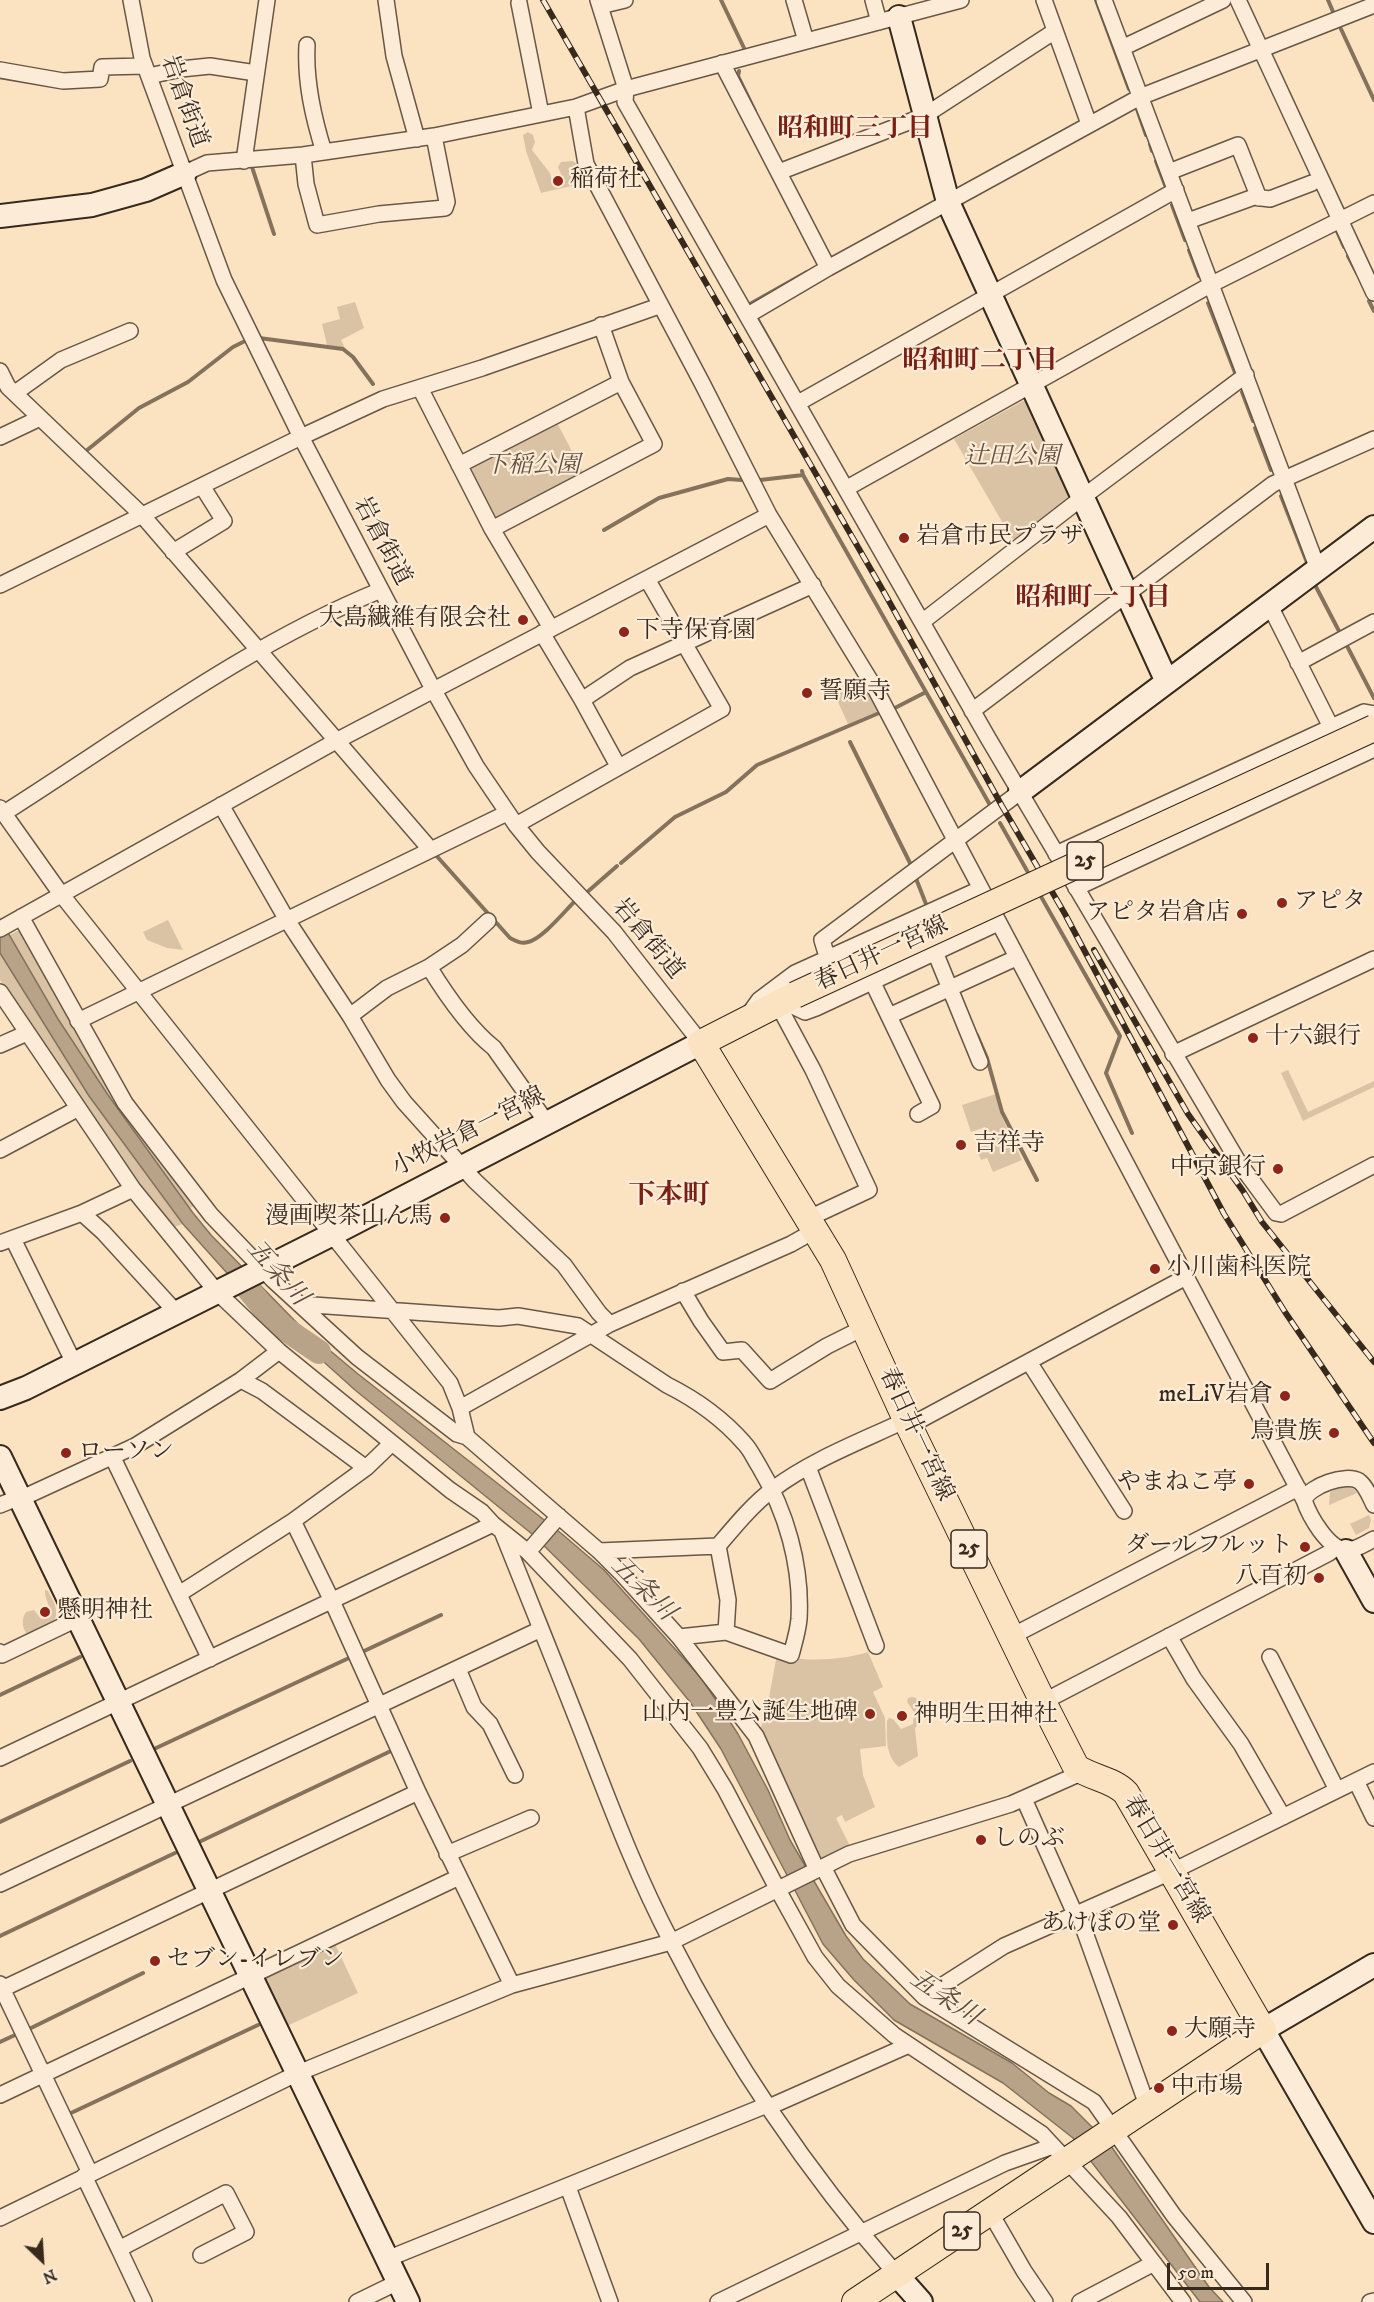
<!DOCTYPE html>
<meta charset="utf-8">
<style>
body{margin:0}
#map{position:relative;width:1374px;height:2302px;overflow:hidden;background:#fbe2c1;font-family:"IM FELL DW Pica",serif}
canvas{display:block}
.north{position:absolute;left:12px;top:2230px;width:60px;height:60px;-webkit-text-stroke:4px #fcecd7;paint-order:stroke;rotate:155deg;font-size:16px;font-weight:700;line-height:24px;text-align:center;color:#37291c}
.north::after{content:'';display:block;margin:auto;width:21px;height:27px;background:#37291c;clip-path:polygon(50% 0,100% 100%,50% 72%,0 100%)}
.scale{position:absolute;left:1167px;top:2263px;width:102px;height:27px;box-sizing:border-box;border:3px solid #37291c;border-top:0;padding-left:8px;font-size:18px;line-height:21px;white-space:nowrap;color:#37291c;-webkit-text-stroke:4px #fcecd7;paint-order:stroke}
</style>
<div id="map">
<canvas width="1374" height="2302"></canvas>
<div class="north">N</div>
<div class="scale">50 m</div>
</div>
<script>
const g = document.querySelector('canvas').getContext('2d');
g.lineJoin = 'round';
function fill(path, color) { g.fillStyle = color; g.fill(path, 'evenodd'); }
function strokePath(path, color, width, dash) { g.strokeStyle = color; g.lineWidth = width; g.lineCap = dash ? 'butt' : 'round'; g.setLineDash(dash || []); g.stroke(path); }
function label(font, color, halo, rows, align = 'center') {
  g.font = font + ' "IM FELL DW Pica","Noto Serif JP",serif'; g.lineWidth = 4.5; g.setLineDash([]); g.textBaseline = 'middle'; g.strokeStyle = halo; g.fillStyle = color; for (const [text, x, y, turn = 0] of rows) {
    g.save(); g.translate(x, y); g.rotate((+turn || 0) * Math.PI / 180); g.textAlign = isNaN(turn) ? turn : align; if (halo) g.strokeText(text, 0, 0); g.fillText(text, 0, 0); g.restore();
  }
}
const green = new Path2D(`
 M528,132L533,135L535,142L532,150L550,173L553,186L565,184L558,167L561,162L572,161L576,163L584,183L541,193L526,151L523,135Z
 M355,302L364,328L341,340L345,348L327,345L322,324L340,319L337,307Z
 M1023,401L1032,402L1073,494L1070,503L1020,539H1012L954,439Z
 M555,419L585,476L494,520L467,469Z
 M863,682L878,711L848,724L835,695Z
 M168,920L183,950L167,948L147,940L143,932Z
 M17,931H20L112,1092L156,1157L196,1205L190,1208L108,1095L58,1019L10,935Z
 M0,954L89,1096L183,1224L171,1228L135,1181L74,1094L0,980Z
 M1288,1070L1308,1112L1374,1081V1087L1303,1121L1281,1073Z
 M996,1094L1000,1113L1022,1160L993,1172L987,1158L981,1160L976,1148L990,1143L985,1127L971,1132L962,1105Z
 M1346,1486L1354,1489L1357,1493L1329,1505L1330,1492L1338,1488Z
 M1369,1515L1371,1520L1369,1528L1356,1535L1350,1524Z
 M45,1590L48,1591C53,1601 60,1610 54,1621L28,1635C22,1629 21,1619 26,1612L34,1610L41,1619L50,1617C52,1607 44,1599 45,1590Z
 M868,1652L883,1687L873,1692L885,1718L886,1746L860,1749L863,1775L875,1807L845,1822L842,1815L836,1818L849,1844L848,1850L822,1863L759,1732L766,1714L777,1654C801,1663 844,1660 868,1652Z
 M912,1697L916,1698C930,1718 923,1711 915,1729L918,1756L899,1767C885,1756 887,1737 887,1721L889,1718L893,1719L901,1729L913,1724L914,1712L907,1702L908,1698Z
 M334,1942L358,1993L287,2026L265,1981L268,1973Z`);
const water = new Path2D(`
 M0,919L58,1019L108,1095L193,1213L211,1235L297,1323L358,1374L562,1534L604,1570L702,1679L738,1734L768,1790L790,1840L846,1936L863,1959L910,2004L1012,2063L1049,2093L1071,2106L1111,2146L1209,2287L1223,2302H1200L1073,2138L1003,2083L894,2020L854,1980L823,1944L721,1749L690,1702L639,1639L532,1534L355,1390L235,1282L183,1224L89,1096L0,953Z`);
const stream = new Path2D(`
 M721,0L744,48
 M1096,0L1129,89
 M1328,0L1334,14
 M1341,29L1374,100
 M739,71L738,76L755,111
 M1137,109L1146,135
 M1150,144L1152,151
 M1156,161L1165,185
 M252,167L274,234
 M1172,205L1185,240
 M1336,229L1344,247
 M1189,250L1199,276
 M1348,256L1357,273
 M1369,301L1374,311
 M1208,303L1236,375
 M750,304L807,272
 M758,320L780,359
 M259,338L343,349L353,357L373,384
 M1242,392L1253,421
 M1255,428L1271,470
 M86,451L139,408L188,382L233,347L243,342
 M803,475L990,805
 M760,480L803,475L802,471
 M1281,496L1308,565
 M604,530L659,498L728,479L742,480
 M1314,583L1340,633
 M1346,644L1374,698
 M893,709L926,692
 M850,742L911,865
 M1000,823L1030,876
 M434,853L510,938C516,941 521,944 528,942C542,939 564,912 575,901
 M621,863L675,817L726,792L757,765L879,713
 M915,876L926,904
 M1039,893L1120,1036L1106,1073L1132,1133
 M585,894L617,866
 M977,1035L987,1058L1002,1112L1037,1180
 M362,1652L441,1615
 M0,1695L80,1657
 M154,1749L349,1658
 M0,1822L130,1761
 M199,1842L393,1750
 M0,1936L175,1853
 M29,2029L143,1973
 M0,2042L15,2035
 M71,2113L258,2025`);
const river = new Path2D(`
 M245,1285L275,1322L319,1352`);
const street = new Path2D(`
 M131,0L142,58L224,280L301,437L433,689L476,766L516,825L538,852L614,932L701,1043
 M386,0L394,56L417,139
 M598,0L626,89L625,102L988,738L1239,1163L1276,1213L1281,1214L1374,1165
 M794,0L806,41
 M873,0L879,22
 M1044,0L1089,124
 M1104,0L1318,569
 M1238,0L1374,293
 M519,3L541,114
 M600,6L625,0
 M307,45C305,82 313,117 324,152
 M1122,48L1223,0
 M722,63L828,268
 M0,70L63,81L100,79L102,67L145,66
 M149,76L181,69L210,66L256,73
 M576,107L586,164L702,383L769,515L876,690L1304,1500
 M303,155L306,184L317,225L379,214L445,208L447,202L434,136
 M244,161L267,0
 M779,172L924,116L1055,31
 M1169,172L1238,145L1259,198
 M185,173L207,163L303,155L434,136L576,107L626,89L961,0
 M1188,221L1254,197L1270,199L1312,183
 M748,315L828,268L1140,97L1374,5
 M0,371L8,387L142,515L430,849
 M420,388L492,529L551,628
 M15,393L61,360L130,331
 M798,403L1176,190
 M0,437L40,418
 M459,465L621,382
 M847,488L1212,284L1374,203
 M492,529L654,444L621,382L601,325
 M173,552L224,521L202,486
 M0,585L301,437L383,399L482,368L659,306
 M1270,606L1331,727
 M922,622L1083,497L1246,375
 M542,633L582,700L630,668L813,585
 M1298,663L1374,622
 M582,700L618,766
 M972,711L1273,484L1374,439
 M221,805L287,920L350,1016L388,1080L404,1102L475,1181L564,1265L599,1313L610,1324
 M0,808L61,894L450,1383L460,1408L467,1437L599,1551L622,1574L679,1637L756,1736L817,1870
 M4,813C127,735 246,645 381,590
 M516,825L722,709L647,579
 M1056,854L1364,712L1374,714
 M1076,888L1374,749
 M21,917L125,1103L211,1215L273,1280L357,1357L457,1434L467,1437
 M0,929L336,741L769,515
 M935,952L980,1062
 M830,957L825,950L822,940L1020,792
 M429,967C445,993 470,1029 494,1048L547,1123
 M872,981L932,1106L918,1114
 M0,992L133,1189L216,1291L279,1351L450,1490L482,1512L493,1524L528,1552L630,1659L700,1748L725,1789L778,1890L815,1957L838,1986L894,2035L1042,2134L1119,2217L1183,2302
 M782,1001L805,1012L816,1008L998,923
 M777,1003L813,1070L869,1190L807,1219
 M749,1014L759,1000L795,973L980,889
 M350,1016L387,988L429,967L462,945L488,921
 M889,1016L1016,958
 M78,1021L507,813
 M0,1045L27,1033
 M1173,1054L1374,959
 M0,1150L77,1109
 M82,1213L103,1232L176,1312
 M13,1239L74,1363
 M0,1243L82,1213L133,1189
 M683,1291L701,1321L723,1352L742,1350L770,1381L827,1346L865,1327
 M299,1304L499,1318L518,1316L578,1326L667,1385C695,1399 723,1419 744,1443C750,1449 754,1458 759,1466C786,1511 802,1565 799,1619C798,1631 794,1644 791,1655L726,1632L679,1637
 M1029,1362L1124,1511
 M241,1380L262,1391L366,1468L293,1521L332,1601L418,1792L512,1985
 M460,1408L610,1324L791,1244L814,1231
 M909,1426L1186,1277
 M112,1456L210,1659
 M808,1467L876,1646
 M366,1468L392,1443
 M20,1499L135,1446L241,1380L279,1351
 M0,1505L20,1497
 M1374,1505C1370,1497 1366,1486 1359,1481C1346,1473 1309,1486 1304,1500C1309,1515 1328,1550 1347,1550C1356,1550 1366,1543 1374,1539
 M503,1534C533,1609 563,1683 592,1758C616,1820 640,1882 671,1941C732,2061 809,2174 897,2275
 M718,1546L728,1600L726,1632
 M599,1551L718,1546C735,1526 752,1505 773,1489C813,1459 862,1441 906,1420
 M528,1552L559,1516
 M179,1594L293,1521
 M1012,1636L1298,1488
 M1169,1636L1194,1679L1241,1744L1283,1817
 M0,1652L2,1655L77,1619
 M1270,1657L1337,1790
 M458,1669L474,1707L490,1724L515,1775
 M1043,1702L1329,1553L1337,1547
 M0,1758L493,1524
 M1356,1781L1374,1818
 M1024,1799L1075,1914
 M447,1854L531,1818
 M823,1867L853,1925L924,1997L1094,2102L1174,2216L1244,2302
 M0,1884L541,1629
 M1078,1913L1147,2105
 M0,1984L90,2173
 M0,1990L418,1792
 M924,1997L1004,1946L1173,1871L1374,1772
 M0,2095L459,1877
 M769,2107L909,2045
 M84,2176L119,2249
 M568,2187L610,2302
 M990,2212L1024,2271L1045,2302
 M0,2218L296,2074L512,1985L671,1942L849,1854L1011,1804L1083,1772
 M387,2259L767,2105
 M144,2302L119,2249L226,2193L246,2232L201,2255
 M357,2302L398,2282
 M718,2302L1005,2163L1053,2146
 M1080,2302L1154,2263
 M1370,2302L1374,2301`);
const secondary = new Path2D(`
 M899,17L948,202L1167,682
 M0,216L92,205L146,190L185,173
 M1020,792L1374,527
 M0,1398L26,1388L333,1234L701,1043
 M0,1457L408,2302
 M1346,1551L1374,1601
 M1374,1965L1263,2030L1374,2222
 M897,2275L921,2302`);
const primary = new Path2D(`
 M795,995L701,1043L833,1260L909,1426L1043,1702L1076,1767C1091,1778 1113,1779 1126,1793L1263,2030L855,2302`);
const rail = new Path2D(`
 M543,0L885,594L1002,806L1065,914L1224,1214L1285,1312L1374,1443
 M1094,950L1188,1114L1243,1191L1262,1222L1374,1362`);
const primaryBridge = new Path2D(`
 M795,995L1374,728`);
const markers = [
 [558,181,6,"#8f2418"],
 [904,538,6,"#8f2418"],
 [523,620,6,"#8f2418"],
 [624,632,6,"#8f2418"],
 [807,693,6,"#8f2418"],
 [1282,903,6,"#8f2418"],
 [1242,914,6,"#8f2418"],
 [1253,1038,6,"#8f2418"],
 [961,1145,6,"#8f2418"],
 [1278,1169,6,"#8f2418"],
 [445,1218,6,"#8f2418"],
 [1155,1269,6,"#8f2418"],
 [1285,1396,6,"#8f2418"],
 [1334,1433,6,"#8f2418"],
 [66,1453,6,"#8f2418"],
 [1249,1484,6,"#8f2418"],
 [1305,1547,6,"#8f2418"],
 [1319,1578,6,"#8f2418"],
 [45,1612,6,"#8f2418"],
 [870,1714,6,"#8f2418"],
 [902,1716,6,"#8f2418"],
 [981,1840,6,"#8f2418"],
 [1173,1925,6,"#8f2418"],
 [155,1961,6,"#8f2418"],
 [1172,2031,6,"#8f2418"],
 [1159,2088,6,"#8f2418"]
];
const shields = [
 [1085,861,36],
 [969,1549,36],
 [962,2231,36]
];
const shieldNames = [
 ["25",1085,861],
 ["25",969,1549],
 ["25",962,2231]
];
const streetNames = [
 ["岩倉街道",183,102,70],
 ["岩倉街道",381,542,62],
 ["岩倉街道",647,940,50],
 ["春日井一宮線",882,955,-25],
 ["小牧岩倉一宮線",469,1133,-27],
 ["春日井一宮線",915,1435,65],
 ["春日井一宮線",1165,1860,59]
];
const poiNames = [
 ["稲荷社",570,181],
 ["岩倉市民プラザ",916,538],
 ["大島繊維有限会社",511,620,"right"],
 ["下寺保育園",636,632],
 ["誓願寺",819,693],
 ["アピタ",1294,903],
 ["アピタ岩倉店",1230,914,"right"],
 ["十六銀行",1265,1038],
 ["吉祥寺",973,1145],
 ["中京銀行",1266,1169,"right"],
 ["漫画喫茶山ん馬",433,1218,"right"],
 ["小川歯科医院",1167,1269],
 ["meLiV岩倉",1273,1396,"right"],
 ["鳥貴族",1322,1433,"right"],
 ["ローソン",78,1453],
 ["やまねこ亭",1237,1484,"right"],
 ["ダールフルット",1293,1547,"right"],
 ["八百初",1307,1578,"right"],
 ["懸明神社",57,1612],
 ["山内一豊公誕生地碑",858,1714,"right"],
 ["神明生田神社",914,1716],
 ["しのぶ",993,1840],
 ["あけぼの堂",1161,1925,"right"],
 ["セブン-イレブン",167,1961],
 ["大願寺",1184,2031],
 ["中市場",1171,2088]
];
const parkNames = [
 ["辻田公園",1012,458],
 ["下稲公園",532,467]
];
const neighbourhoodNames = [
 ["昭和町三丁目",855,131],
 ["昭和町二丁目",980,363],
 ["昭和町一丁目",1093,600]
];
const waterNames = [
 ["五条川",276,1274,48],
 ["五条川",642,1590,45],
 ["五条川",944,1999,34]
];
const quarterNames = [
 ["下本町",669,1197]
];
fill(green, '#dac3a5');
fill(water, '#b8a389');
strokePath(water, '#84725d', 1.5);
strokePath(stream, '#84725d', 4);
strokePath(river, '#b8a389', 24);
strokePath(street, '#685745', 18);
strokePath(secondary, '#37291c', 26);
strokePath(primary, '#37291c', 28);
strokePath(street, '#fcecd7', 15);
strokePath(secondary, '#fcecd7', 22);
strokePath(primary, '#fbe2c1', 26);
strokePath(rail, '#37291c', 6);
strokePath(rail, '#fcecd7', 4, [11]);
strokePath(primaryBridge, '#37291c', 28, []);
strokePath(primaryBridge, '#fbe2c1', 26);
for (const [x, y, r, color] of markers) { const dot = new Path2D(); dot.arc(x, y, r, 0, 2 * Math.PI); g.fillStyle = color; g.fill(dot); strokePath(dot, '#fcecd7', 2); }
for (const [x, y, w] of shields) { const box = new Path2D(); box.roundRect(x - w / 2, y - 19, w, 38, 4.5); g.fillStyle = '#fcecd7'; g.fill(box); strokePath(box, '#37291c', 1.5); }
label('bold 22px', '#37291c', null, shieldNames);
label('24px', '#37291c', '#fcecd7', streetNames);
label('24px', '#37291c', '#fcecd7', poiNames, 'left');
label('italic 24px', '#60503e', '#fcecd7', parkNames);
label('bold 26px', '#7a1f14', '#fcecd7', neighbourhoodNames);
label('italic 26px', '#5e4e3d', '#fcecd7', waterNames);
label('bold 27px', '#7a1f14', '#fcecd7', quarterNames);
</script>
